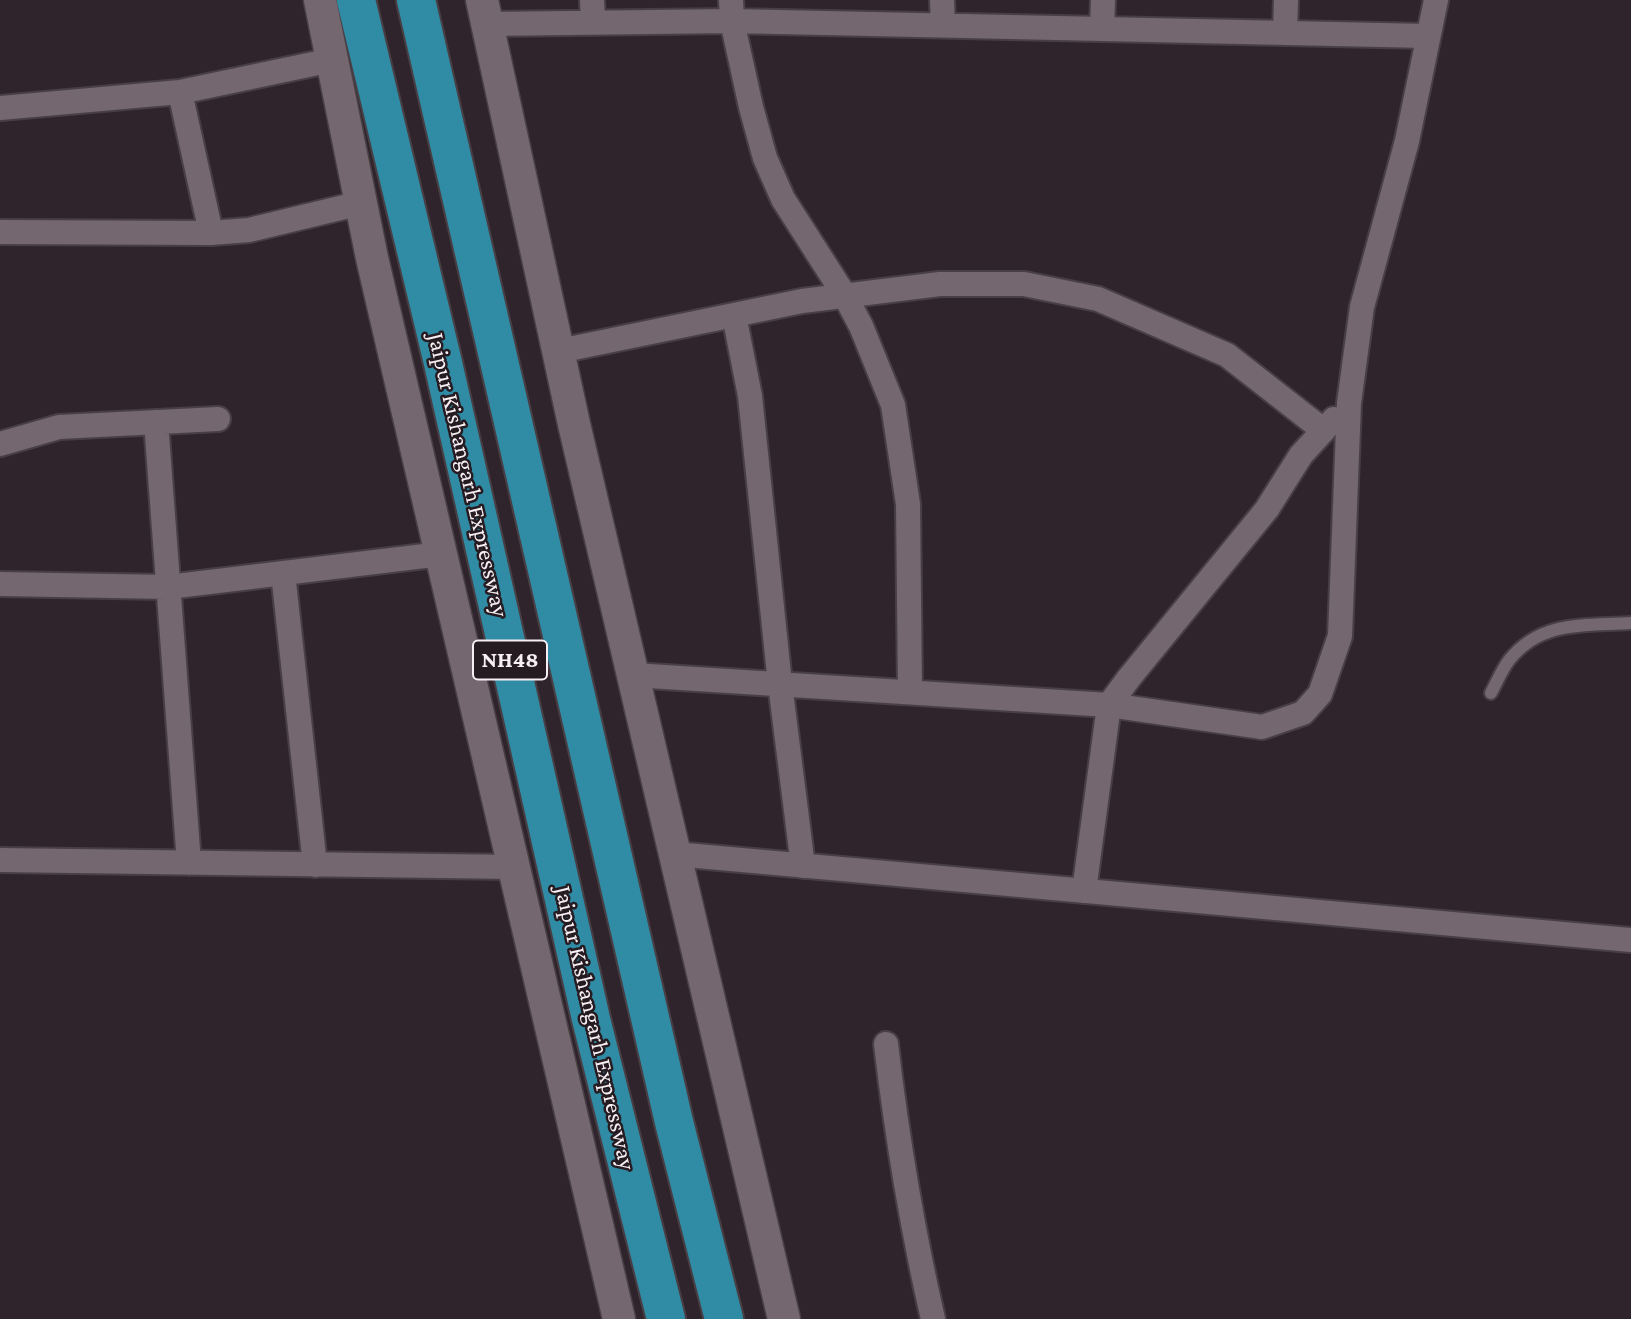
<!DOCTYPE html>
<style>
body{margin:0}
canvas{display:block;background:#2f242b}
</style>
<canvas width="1631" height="1319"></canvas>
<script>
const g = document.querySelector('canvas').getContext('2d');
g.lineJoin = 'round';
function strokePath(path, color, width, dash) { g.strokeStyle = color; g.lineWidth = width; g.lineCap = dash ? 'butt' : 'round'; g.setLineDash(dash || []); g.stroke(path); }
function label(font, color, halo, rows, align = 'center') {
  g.font = font + ' "Crimson Pro",serif'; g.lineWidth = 5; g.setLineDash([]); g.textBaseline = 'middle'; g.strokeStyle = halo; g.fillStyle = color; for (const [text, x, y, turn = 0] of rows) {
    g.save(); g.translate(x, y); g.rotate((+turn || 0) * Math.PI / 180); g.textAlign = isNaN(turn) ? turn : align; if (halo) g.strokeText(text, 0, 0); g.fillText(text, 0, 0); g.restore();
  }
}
const service = new Path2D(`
 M1491,693C1497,682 1502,669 1510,659C1542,620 1585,626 1631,623`);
const minor = new Path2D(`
 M592,0L593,22
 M731,0L732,21L751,107L765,158L783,199L845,296L861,326L893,405L908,504L910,692
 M942,0L943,25
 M487,24L732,21L1427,36
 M1102,29L1103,0
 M1285,33L1286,0
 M180,92L211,233
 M0,108L180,92L332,60
 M0,232L211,233L249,230L361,203
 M734,315L750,396L780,684L803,866
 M559,351L802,301L940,284H1024L1098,299L1227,355L1323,430
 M156,422L189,863
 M0,444L59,427L218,419
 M283,573L315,865
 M0,584L168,587L441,554
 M633,675L1109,705L1262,727L1303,713L1320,694L1340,636L1349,403L1362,307L1407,141L1436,0
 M675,854L1631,940
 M0,860L514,867
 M1084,891L1109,705L1129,678L1267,509L1301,455L1334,419
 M886,1044C897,1137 912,1228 933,1319`);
const tertiary = new Path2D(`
 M320,0L372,258L619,1319
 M482,0L574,424L784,1319`);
const trunk = new Path2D(`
 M356,0L443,363L591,1019L666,1319
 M416,0L674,1122L724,1319`);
const shields = [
 [510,660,74]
];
const shieldNames = [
 ["NH48",510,660]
];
const streetNames = [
 ["Jaipur Kishangarh Expressway",468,475,77],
 ["Jaipur Kishangarh Expressway",595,1028,77]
];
strokePath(service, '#483f45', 16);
strokePath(minor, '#483f45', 28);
strokePath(tertiary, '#483f45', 35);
strokePath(trunk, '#483f45', 42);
strokePath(service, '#74676f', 12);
strokePath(minor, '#74676f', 24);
strokePath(tertiary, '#74676f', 32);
strokePath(trunk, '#308ba4', 38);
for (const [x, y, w] of shields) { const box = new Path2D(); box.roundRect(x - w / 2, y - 19.5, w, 39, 5); g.fillStyle = '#251b21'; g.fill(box); strokePath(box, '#f7eff4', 2); }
label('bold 23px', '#f7eff4', null, shieldNames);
label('24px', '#f7eff4', '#251b21', streetNames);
</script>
